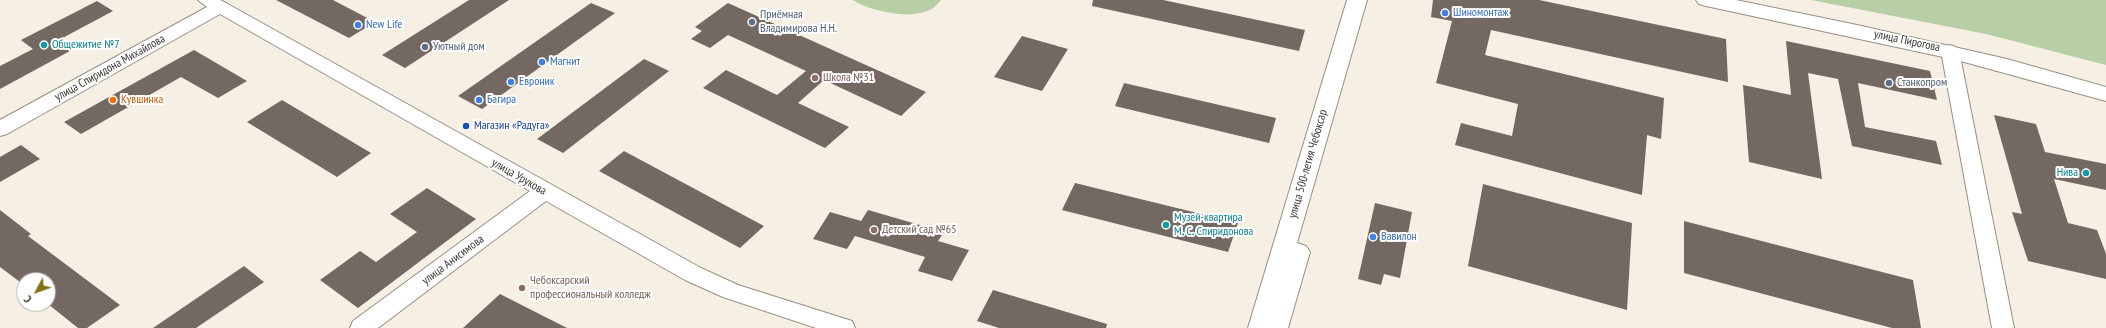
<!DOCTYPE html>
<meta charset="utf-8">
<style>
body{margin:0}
#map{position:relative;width:2106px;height:328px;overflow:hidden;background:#f6efe3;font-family:"PT Sans Narrow",sans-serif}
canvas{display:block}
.north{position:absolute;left:16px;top:272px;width:40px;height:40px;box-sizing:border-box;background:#fff;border:1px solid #b1b0ae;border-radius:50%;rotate:229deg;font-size:11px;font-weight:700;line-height:16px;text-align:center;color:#3c3935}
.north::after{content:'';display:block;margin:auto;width:14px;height:18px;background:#807111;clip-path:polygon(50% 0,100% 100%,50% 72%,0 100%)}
</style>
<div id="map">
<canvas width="2106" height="328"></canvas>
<div class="north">С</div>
</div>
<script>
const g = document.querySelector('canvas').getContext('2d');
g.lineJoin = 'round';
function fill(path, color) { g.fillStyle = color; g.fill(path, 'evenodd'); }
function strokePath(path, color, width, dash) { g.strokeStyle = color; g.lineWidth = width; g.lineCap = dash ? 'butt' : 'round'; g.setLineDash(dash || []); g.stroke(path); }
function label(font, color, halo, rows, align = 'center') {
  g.font = font + ' "PT Sans Narrow",sans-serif'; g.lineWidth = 4; g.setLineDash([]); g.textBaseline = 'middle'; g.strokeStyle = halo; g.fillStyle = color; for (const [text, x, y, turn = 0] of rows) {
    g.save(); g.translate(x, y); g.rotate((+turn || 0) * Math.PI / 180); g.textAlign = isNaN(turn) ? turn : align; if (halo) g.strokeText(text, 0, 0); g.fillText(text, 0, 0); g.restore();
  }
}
const green = new Path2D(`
 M853,0H941C938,3 935,7 932,9C912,20 871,12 853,0Z
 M1811,0H2106V65L1986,34Z`);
const building = new Path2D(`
 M276,0H333L375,22L349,38Z
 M469,0H509L405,68L382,55Z
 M1093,0H1163L1305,30L1299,51L1092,6Z
 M1433,0H1539L1726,39L1728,82L1491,30L1485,55L1664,98L1661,139L1647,135L1642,195L1455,145L1461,123L1512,136L1518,104L1436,83L1452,21L1431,17Z
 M97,1L113,11L55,42L70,51L0,89V66L33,49L21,40Z
 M591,3L615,13L482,109L458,96Z
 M728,3L926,92L901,116L824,80L798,103L849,127L825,148L703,88L726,70L777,95L806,71L728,35L710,48L691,39L702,31L695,27Z
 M1022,36L1068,49L1042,91L994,77Z
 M1786,41L1930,71L1937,100L1858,83L1865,127L1936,141L1942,165L1852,146L1838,79L1808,73L1822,179L1749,162L1743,85L1791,95Z
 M194,50L247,81L218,98L181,77L81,134L64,122Z
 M644,59L669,71L563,153L537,139Z
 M1124,83L1276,118L1269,143L1115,106Z
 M282,100L371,153L337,177L247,122Z
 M1994,115L2036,124L2045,152L2106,164V190L2054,179L2068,223L2097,230L2106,254V279L2028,261L2012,212L2022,214Z
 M21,145L40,159L0,182V157Z
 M624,151L764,226L740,248L599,171Z
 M1075,183L1238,223L1228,252L1062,210Z
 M1483,184L1632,223L1627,310L1468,266Z
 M427,188L476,219L358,308L320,280L360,251L376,262L417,232L390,214Z
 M1375,203L1412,212L1400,278L1384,274L1381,285L1358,279Z
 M0,210L31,234L28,236L120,305L87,328H78L48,304V280H24V285L0,267Z
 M868,210L944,232L938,241L969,250L952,281L918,271L925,257L855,236L847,249L813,239L830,212L861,221Z
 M1684,221L1913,280L1921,328H1892L1684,273Z
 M244,266L264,282L196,328H153Z
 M993,290L1107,324L1106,328H999L977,321Z
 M500,294L567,328H463Z`);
const street = new Path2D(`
 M198,0H220L226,3L701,268L738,285L852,321L855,328H816L723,297L685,280L546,201L378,328H350L353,321L530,191L220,14L7,134L0,136V120L207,7Z
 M1950,45L1956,47L1959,51L2014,328H1992L1941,51L1944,47Z`);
const secondary = new Path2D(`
 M1347,0H1367L1297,243L1306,246L1310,252L1288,328H1248Z
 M1696,0H1736L1857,25L2007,59L2106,87V101L1957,60L1706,6L1699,4Z`);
const markers = [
 [1445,13,4,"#3f7fe0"],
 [752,22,4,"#5c6f8a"],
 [358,25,4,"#3f7fe0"],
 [44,45,4,"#0f9aa8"],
 [425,47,4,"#5c6f8a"],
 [542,62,4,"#3f7fe0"],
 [815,78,4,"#8d6e63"],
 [511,82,4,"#3f7fe0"],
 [1889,83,4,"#5c6f8a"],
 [113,100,4,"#e8710a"],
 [479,100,4,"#3f7fe0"],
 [466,126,4,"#1a4fb4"],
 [2086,173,4,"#0f9aa8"],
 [1166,225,4,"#0f9aa8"],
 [874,230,4,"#8d6e63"],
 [1373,237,4,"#3f7fe0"],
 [522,288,4,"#8d6e63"]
];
const shopNames = [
 ["Шиномонтаж",1453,13],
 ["New Life",366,25],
 ["Магнит",550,62],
 ["Евроник",519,82],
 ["Багира",487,100],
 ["Вавилон",1381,237]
];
const serviceNames = [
 ["Приёмная",760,15],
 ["Владимирова Н.Н.",760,29],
 ["Уютный дом",433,47],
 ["Станкопром",1897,83]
];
const streetNames = [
 ["улица Пирогова",1907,41,12],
 ["улица Спиридона Михайлова",110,68,-29],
 ["улица 500-летия Чебоксар",1308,164,-74],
 ["улица Урукова",519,177,30],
 ["улица Анисимова",453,260,-37]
];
const cultureNames = [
 ["Общежитие №7",52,45],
 ["Нива",2078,173,"right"],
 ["Музей-квартира",1174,218],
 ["М. С. Спиридонова",1174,232]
];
const educationNames = [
 ["Школа №31",823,78],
 ["Детский сад №65",882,230],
 ["Чебоксарский",530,281],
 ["профессиональный колледж",530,295]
];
const foodNames = [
 ["Кувшинка",121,100]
];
const transitNames = [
 ["Магазин «Радуга»",474,126]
];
fill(green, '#b8cfa6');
fill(building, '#746862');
strokePath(street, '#969085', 2);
strokePath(secondary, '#969085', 2);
fill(street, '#fff');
fill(secondary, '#fff');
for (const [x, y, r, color] of markers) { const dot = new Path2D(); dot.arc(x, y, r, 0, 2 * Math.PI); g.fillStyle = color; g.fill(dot); strokePath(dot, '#fff', 1.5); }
label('12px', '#366cbe', '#fff', shopNames, 'left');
label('12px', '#4e5e75', '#fff', serviceNames, 'left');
label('12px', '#3c3935', '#fff', streetNames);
label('12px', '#0d838f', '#fff', cultureNames, 'left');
label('12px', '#785e54', '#fff', educationNames, 'left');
label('12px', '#c56008', '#fff', foodNames, 'left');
label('12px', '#164399', '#fff', transitNames, 'left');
</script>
